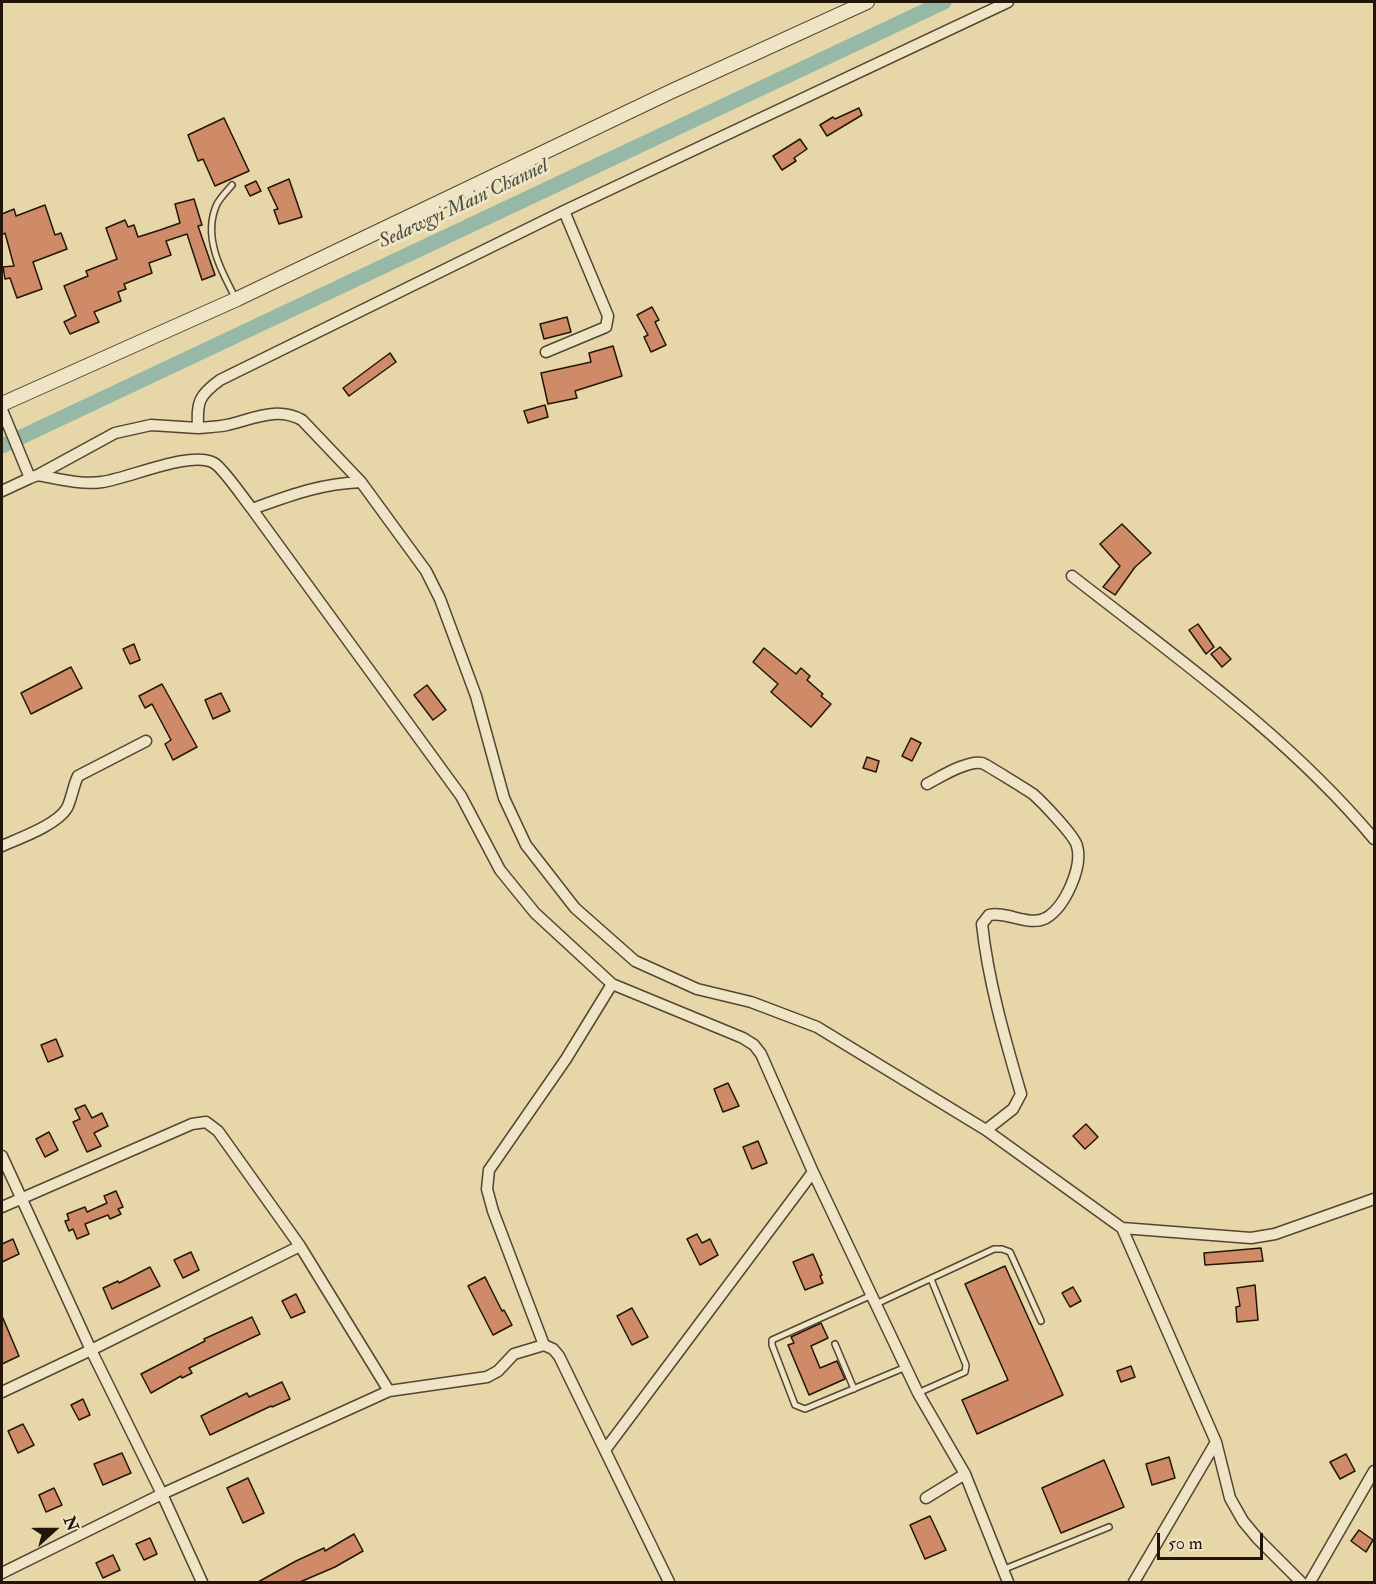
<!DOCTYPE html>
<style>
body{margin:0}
#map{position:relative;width:1376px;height:1584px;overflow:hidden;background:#e6d6a8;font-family:"IM FELL Double Pica",serif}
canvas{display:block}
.frame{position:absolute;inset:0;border:3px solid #211609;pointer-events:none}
.north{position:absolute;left:24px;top:1500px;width:60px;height:60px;-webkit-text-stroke:4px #efe4c6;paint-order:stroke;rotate:69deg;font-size:16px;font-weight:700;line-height:24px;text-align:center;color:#211609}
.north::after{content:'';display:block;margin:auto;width:21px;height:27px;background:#211609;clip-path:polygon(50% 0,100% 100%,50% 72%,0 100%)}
.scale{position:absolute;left:1157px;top:1533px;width:106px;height:27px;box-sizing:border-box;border:3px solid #211609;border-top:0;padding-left:8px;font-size:18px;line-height:21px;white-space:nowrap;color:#211609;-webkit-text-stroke:4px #efe4c6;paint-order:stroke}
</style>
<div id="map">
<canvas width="1376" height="1584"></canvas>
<div class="frame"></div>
<div class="north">N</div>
<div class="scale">50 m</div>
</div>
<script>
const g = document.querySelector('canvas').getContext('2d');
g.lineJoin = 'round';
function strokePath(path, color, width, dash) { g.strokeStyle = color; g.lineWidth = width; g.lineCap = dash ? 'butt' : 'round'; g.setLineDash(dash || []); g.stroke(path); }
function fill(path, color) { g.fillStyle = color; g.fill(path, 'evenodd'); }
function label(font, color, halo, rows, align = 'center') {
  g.font = font + ' "IM FELL Double Pica",serif'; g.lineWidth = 6; g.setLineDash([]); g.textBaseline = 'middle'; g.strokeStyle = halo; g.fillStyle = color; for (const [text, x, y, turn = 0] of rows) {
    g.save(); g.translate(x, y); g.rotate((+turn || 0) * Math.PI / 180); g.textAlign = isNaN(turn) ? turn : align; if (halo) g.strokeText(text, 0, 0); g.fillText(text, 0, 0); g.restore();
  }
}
const canal = new Path2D(`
 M2,446L944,2`);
const building = new Path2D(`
 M859,108L862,115L827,136L820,125L833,117L835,119Z
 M224,118L249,171L215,186L203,159L198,161L188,135Z
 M800,139L807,149L794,158L796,161L782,170L773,156Z
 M289,179L302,217L279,224L274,210L278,209L268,188Z
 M256,181L261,191L250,196L245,186Z
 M194,199L202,225L198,226L215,275L202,280L187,234L166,241L171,255L149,263L152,273L124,284L126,289L118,292L121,301L94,312L99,322L70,334L64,322L76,316L64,286L88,276L86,271L117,259L106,228L125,220L128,227L134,225L138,237L160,230L180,223L175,204Z
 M45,205L55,235L61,233L67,249L33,262L42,289L17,298L10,278L5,279L3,267L14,266L5,233L2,235V214L14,209L16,216Z
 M652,307L659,320L655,322L666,345L651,352L644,337L648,335L637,315Z
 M567,317L571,332L544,339L540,324Z
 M613,346L622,376L575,391L577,398L548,404L541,373L591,362L589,353Z
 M390,353L396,362L349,396L343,388Z
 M545,405L548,417L528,423L524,411Z
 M1122,524L1151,553L1135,567L1115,595L1103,587L1120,566L1100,544Z
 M1198,624L1214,647L1206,654L1189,630Z
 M134,644L140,660L130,664L123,649Z
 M1220,647L1231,659L1222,667L1211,654Z
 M764,648L796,674L801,668L810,676L807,680L823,694L821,696L831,704L811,727L771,692L778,684L753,662Z
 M71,667L82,688L31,714L21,693Z
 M162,684L197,747L173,760L165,744L171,740L152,704L145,708L139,696Z
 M427,685L446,710L433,720L414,695Z
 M221,693L230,711L213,719L205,700Z
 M911,738L921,743L912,761L902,756Z
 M867,757L879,761L876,772L863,768Z
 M56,1039L63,1056L48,1062L41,1045Z
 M728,1083L739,1106L723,1112L714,1089Z
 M85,1105L92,1118L102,1113L108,1126L94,1133L101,1146L87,1152L73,1122L80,1119L75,1109Z
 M1086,1124L1098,1137L1085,1149L1073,1136Z
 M49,1132L58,1150L45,1157L36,1139Z
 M758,1141L767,1163L752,1169L743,1147Z
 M116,1191L123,1207L118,1209L121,1214L110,1219L108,1215L85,1224L89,1234L77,1239L73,1229L69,1231L65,1221L69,1220L67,1214L85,1207L87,1212L107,1203L104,1196Z
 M697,1234L702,1243L710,1239L718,1255L700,1265L687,1239Z
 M13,1239L19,1254L2,1262V1244Z
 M1261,1248L1263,1261L1205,1265L1204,1253Z
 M191,1252L199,1270L183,1278L174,1260Z
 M813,1254L822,1275L820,1276L823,1283L805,1290L793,1262Z
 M1005,1266L1063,1395L977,1434L962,1400L1008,1380L965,1284Z
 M150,1267L160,1286L112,1309L103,1288L118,1281L119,1283Z
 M485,1277L502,1311L504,1310L512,1325L493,1335L468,1286Z
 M1255,1285L1258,1320L1237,1322L1236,1307L1240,1306L1237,1288Z
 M1073,1287L1081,1301L1070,1307L1062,1293Z
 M296,1294L305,1312L291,1318L282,1301Z
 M632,1308L648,1337L632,1345L617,1316Z
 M2,1316L19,1356L2,1364Z
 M252,1317L260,1334L189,1368L192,1373L182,1378L181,1376L151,1393L141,1374L205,1341L204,1339Z
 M821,1323L828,1338L811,1346L820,1368L837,1361L845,1379L809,1395L788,1345L794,1343L791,1337Z
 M1131,1366L1135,1377L1121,1382L1117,1371Z
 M282,1382L290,1399L272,1407L271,1406L210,1435L201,1416L247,1393L249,1397Z
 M83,1399L90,1415L79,1420L71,1405Z
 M23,1424L34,1445L18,1453L8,1431Z
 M122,1453L131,1473L103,1485L94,1464Z
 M1346,1454L1355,1471L1340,1479L1330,1462Z
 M1169,1457L1175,1478L1152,1485L1146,1464Z
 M1104,1460L1124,1507L1061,1533L1042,1488Z
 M248,1478L264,1513L243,1523L227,1488Z
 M54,1488L62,1505L46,1512L39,1495Z
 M930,1516L946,1550L925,1559L910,1525Z
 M1359,1530L1373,1540L1366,1552L1351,1541Z
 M354,1534L363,1551L335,1567L300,1582H258L296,1561L324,1548L325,1551Z
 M150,1538L157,1554L144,1560L136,1544Z
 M113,1555L120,1570L103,1578L96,1563Z`);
const service = new Path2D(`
 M232,185C227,191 221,197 217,204C202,236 221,271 236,299
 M872,1295L772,1340V1345L795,1405L805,1409L906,1367
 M876,1304L994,1249H1002L1010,1252L1041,1321
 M835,1344L854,1389
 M918,1393L965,1372L966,1365L931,1279
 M1002,1570L1109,1527`);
const minor = new Path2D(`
 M546,352L606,327L608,316L564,211
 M2,410L30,478L2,491
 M198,428C207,427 218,427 227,425C253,419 277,406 302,420L361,482L426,571L440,599L476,696L504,798L526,845L575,908L635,961L697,989L751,1002L817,1027L986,1130L1122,1228L1251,1238L1275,1234L1374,1199
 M38,475C59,479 81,485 102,482C130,478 191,450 214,463C223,468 244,499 252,509L461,796L500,870L535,913L612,984L743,1038L754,1045L761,1054L813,1172L918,1393L965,1474L1008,1582
 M30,478L38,475L115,433L151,425L198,428C197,402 198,396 220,380L564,211L1008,2
 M252,509C291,495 319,484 361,482
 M1072,576C1177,658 1289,737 1374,839
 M927,784C940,777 967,760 982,763C987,765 1027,790 1033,794C1041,801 1075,836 1077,846C1083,867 1065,907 1046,918C1029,927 1007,911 989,915L982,924C988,981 1005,1039 1021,1094L1013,1109L986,1130
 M2,846C20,838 57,825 67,808C72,798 73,786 78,776L146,741
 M2,1156L91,1350L162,1494L202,1582
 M2,1207L192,1124L206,1122L218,1131L300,1246L389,1391L487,1377L498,1371L514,1354L544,1345L553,1349L559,1356L669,1582
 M1122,1228L1216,1442L1230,1498L1243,1521L1258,1539L1301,1582
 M544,1345L493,1211L487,1189L489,1170L566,1059L612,984
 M2,1392L91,1350L300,1246
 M605,1450L813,1172
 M926,1498L965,1474
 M2,1573L162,1494L389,1391
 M1134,1582L1216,1442
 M1310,1582L1374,1471`);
const tertiary = new Path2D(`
 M2,404L237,299L670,92L867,2`);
const waterNames = [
 ["Sedawgyi Main Channel",464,205,-25]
];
strokePath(canal, '#96b9a7', 15);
fill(building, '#cf8b67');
strokePath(building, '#211609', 1.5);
strokePath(service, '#524631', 8);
strokePath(minor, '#524631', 13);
strokePath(tertiary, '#524631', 16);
strokePath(service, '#efe4c6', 5);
strokePath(minor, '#efe4c6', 10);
strokePath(tertiary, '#efe4c6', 14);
label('italic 20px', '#4a4f40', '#efe4c6', waterNames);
</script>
